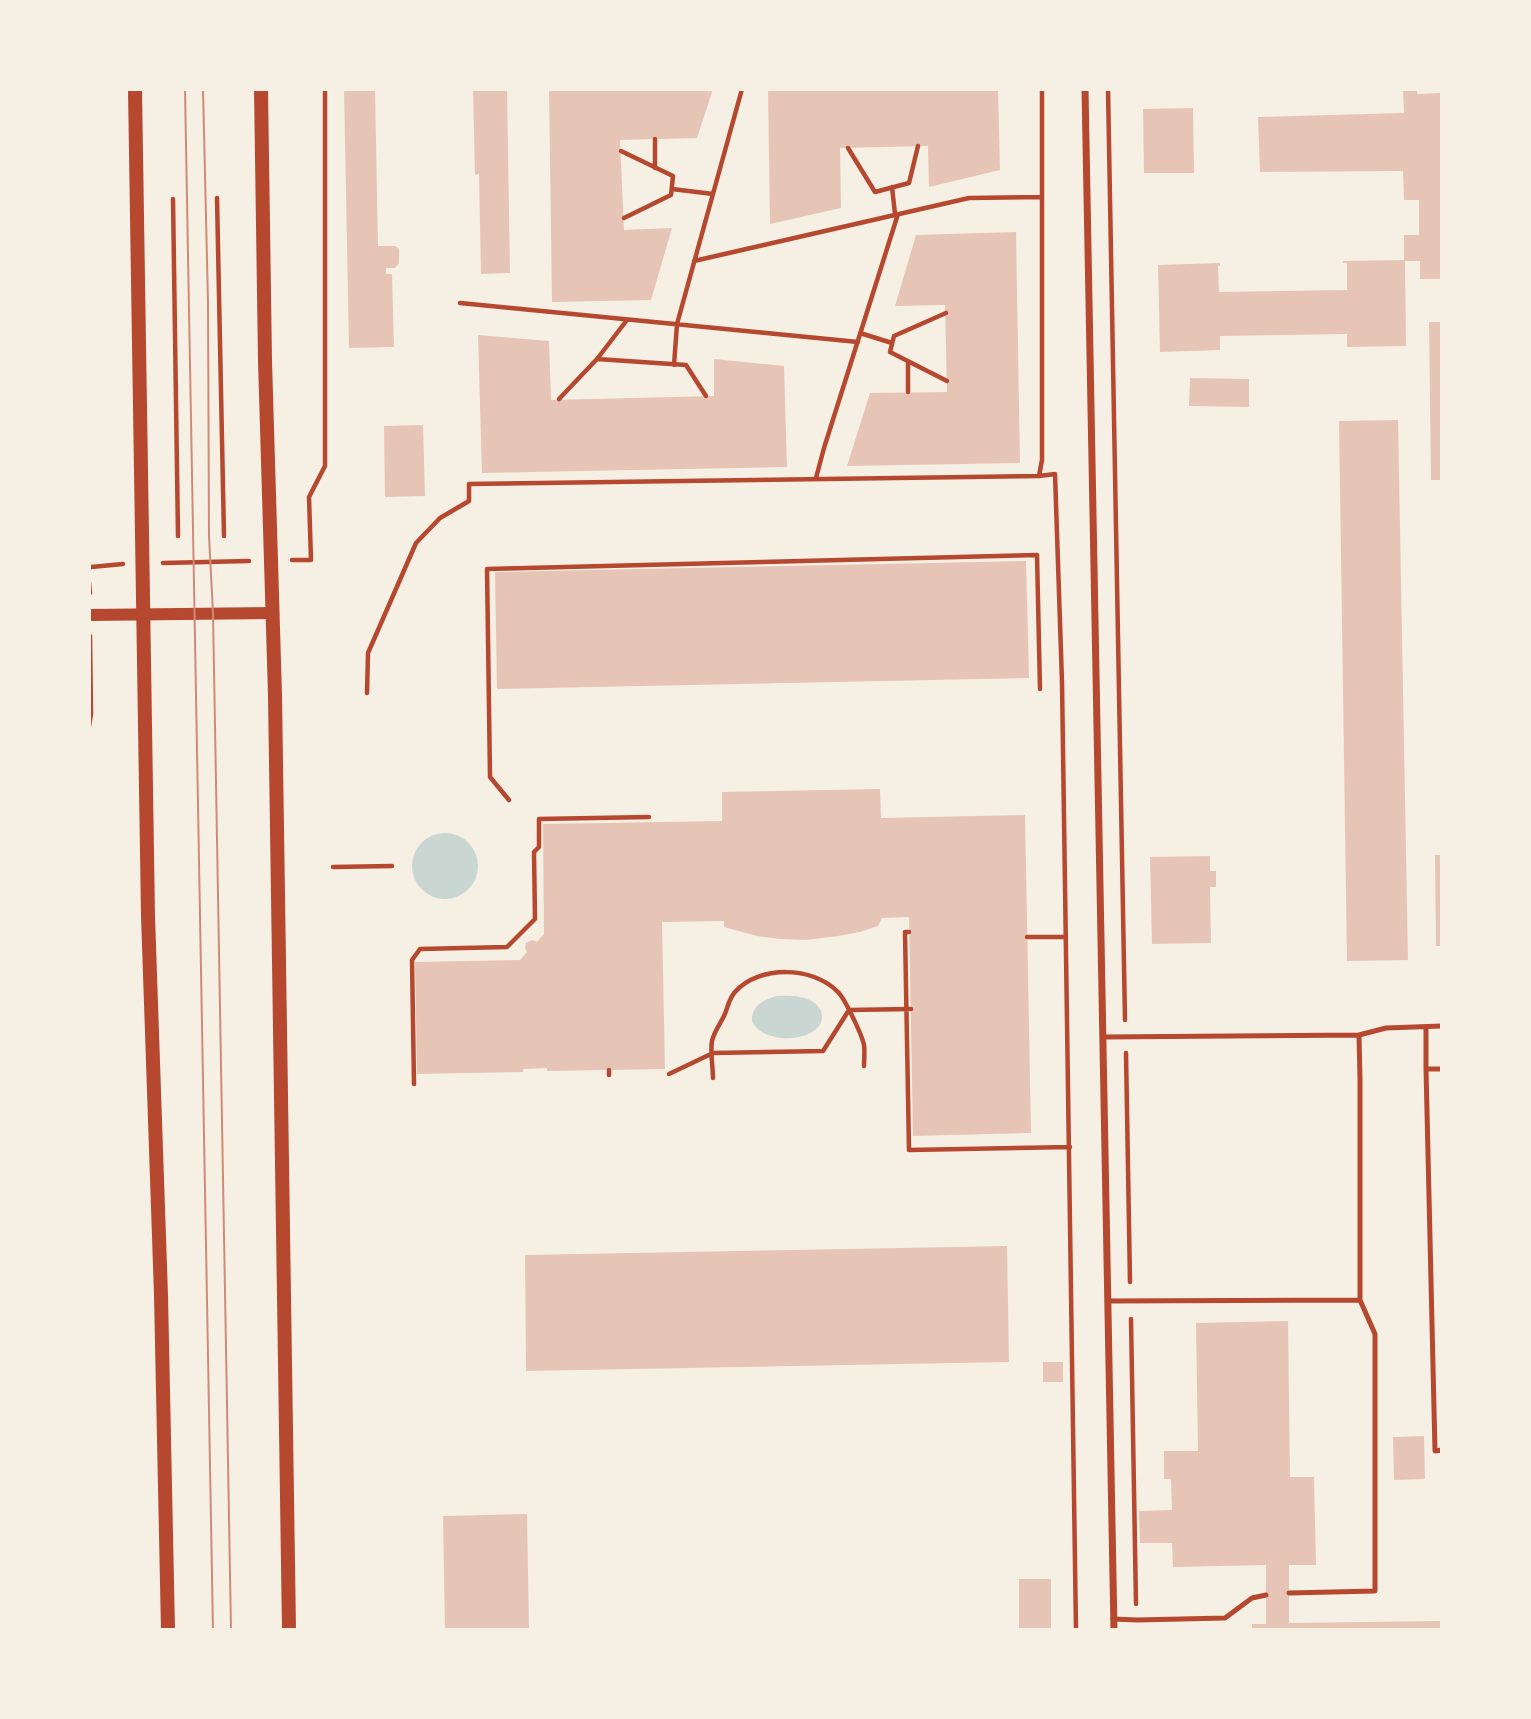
<!DOCTYPE html>
<style>
body{margin:0}
#map{position:relative;width:1531px;height:1719px;overflow:hidden;background:#f6efe4;font-family:Lora,serif}
canvas{display:block}
.frame{position:absolute;inset:0;border:91px solid #f6efe4;pointer-events:none}
</style>
<div id="map">
<canvas width="1531" height="1719"></canvas>
<div class="frame"></div>
</div>
<script>
const g = document.querySelector('canvas').getContext('2d');
g.lineJoin = 'round';
function fill(path, color) { g.fillStyle = color; g.fill(path, 'evenodd'); }
function strokePath(path, color, width, dash) { g.strokeStyle = color; g.lineWidth = width; g.lineCap = dash ? 'butt' : 'round'; g.setLineDash(dash || []); g.stroke(path); }
const water = new Path2D(`
 M412 866a33 33 0 1 1 66 0a33 33 0 1 1-66 0Z
 M777,996C791,995 814,995 821,1011C823,1016 822,1022 819,1026C805,1044 761,1042 752,1021C752,1005 763,1000 777,996Z`);
const building = new Path2D(`
 M344,89H375L378,246H395L399,249V263L395,268H386V274H392L394,347L349,348Z
 M473,89H507L510,273L481,274L479,174L475,175Z
 M549,89H713L697,138L620,140L624,230L672,228L651,300L552,302Z
 M768,89H998L1000,170L929,187L928,146L840,148L841,208L770,224Z
 M1403,89H1417V94L1442,93V279H1420V261H1405L1406,346L1347,347V334L1220,336V350L1160,352L1158,265L1220,263V266H1218L1219,292L1347,290V263H1343V261L1404,260V235H1419V200H1404L1403,171L1260,172L1258,117L1404,113Z
 M1193,108L1194,173H1144L1143,109Z
 M1016,232L1020,463L847,466L870,393L947,392L945,305L895,306L916,235Z
 M1429,322H1442V480H1431Z
 M478,335L549,341L551,400L714,396V359L784,366L787,467L482,473Z
 M1190,378L1249,379V407L1189,406Z
 M1398,420L1408,960L1347,961L1339,421Z
 M423,425L425,496L385,497L384,426Z
 M1026,561L1029,678L497,689L495,572Z
 M880,789L881,818L1025,815L1031,1133L913,1136L909,917L882,918L878,926L860,932L838,936L806,940L780,939L757,936L724,927V921L662,922L665,1069L547,1071V1068L523,1069V1072L417,1074L415,962L520,960L527,952L525,948L526,943L532,940L537,942L544,934L543,824L722,821V792Z
 M1435,855H1442V946H1436Z
 M1210,856V871H1216V887H1210L1211,943L1152,944L1150,857Z
 M1007,1246L1009,1362L526,1371L525,1255Z
 M1288,1321L1290,1477H1314L1316,1565H1289V1623L1442,1621V1630H1252V1624H1266V1565L1173,1567L1172,1543H1140L1139,1511L1172,1510L1171,1479H1164V1451H1198L1196,1323Z
 M1043,1362H1063V1382H1043Z
 M1424,1436L1425,1479L1394,1480L1393,1437Z
 M527,1514L529,1630H445L443,1516Z
 M1019,1579H1051V1629H1019Z`);
const path = new Path2D(`
 M1042,89V460L1039,476L1055,474L1062,682L1076,1630
 M1108,89L1125,1020
 M655,139V168
 M848,148L875,192L909,183L918,146
 M621,151L673,176L671,195L624,218
 M892,187L895,214
 M672,189L713,194
 M217,198L224,536
 M173,199L178,536
 M694,261L969,198L1042,197
 M460,303L858,342
 M946,313L894,336L890,352L947,381
 M860,333L892,343
 M597,359L627,320
 M908,361V392
 M674,365L677,324L742,89
 M559,399L597,359L686,365L706,396
 M816,478L824,448L898,214
 M292,560H311L309,497L325,466V89
 M163,563L249,561
 M89,568L91,567L123,564
 M89,583L90,593
 M367,693L368,653L416,543L440,518L469,501V484L1039,476
 M89,726L91,714L90,636
 M509,800L490,777L487,569L1037,555L1040,689
 M333,867L392,866
 M909,932H905L909,1150L1070,1147
 M1027,937H1066
 M1126,1053L1130,1282
 M609,1070V1075
 M669,1074L713,1053L823,1051L849,1010L911,1009
 M713,1078C713,1067 710,1052 712,1041C714,1032 720,1024 724,1016C728,1008 728,1000 735,992C759,965 813,966 838,992C845,999 862,1035 864,1045C865,1052 864,1060 864,1066
 M414,1084L412,960L420,949L507,947L535,919L534,852L539,847V819L649,817
 M1131,1319L1136,1604`);
const service = new Path2D(`
 M1359,1035L1386,1028L1442,1026
 M1103,1037L1359,1035L1360,1080V1300L1375,1334V1591L1289,1593
 M1426,1069V1027
 M1442,1069H1426L1435,1451L1442,1450
 M1108,1301L1360,1300
 M1113,1619L1137,1620L1225,1618L1252,1598L1266,1595`);
const minor = new Path2D(`
 M1085,89L1114,1630`);
const tertiary = new Path2D(`
 M89,615L273,613`);
const secondary = new Path2D(`
 M135,89L148,916L161,1295L168,1630
 M261,89L265,361L275,695L289,1630`);
const tram = new Path2D(`
 M185,89L213,1630
 M203,89L208,303L209,536L213,613L231,1630`);
fill(water, '#c9d6d2');
fill(building, '#e6c5b7');
strokePath(path, '#b5482f', 4.5);
strokePath(service, '#b5482f', 5);
strokePath(minor, '#b5482f', 7);
strokePath(tertiary, '#b5482f', 12);
strokePath(secondary, '#b5482f', 14);
strokePath(tram, '#cf8b77', 2);
</script>
